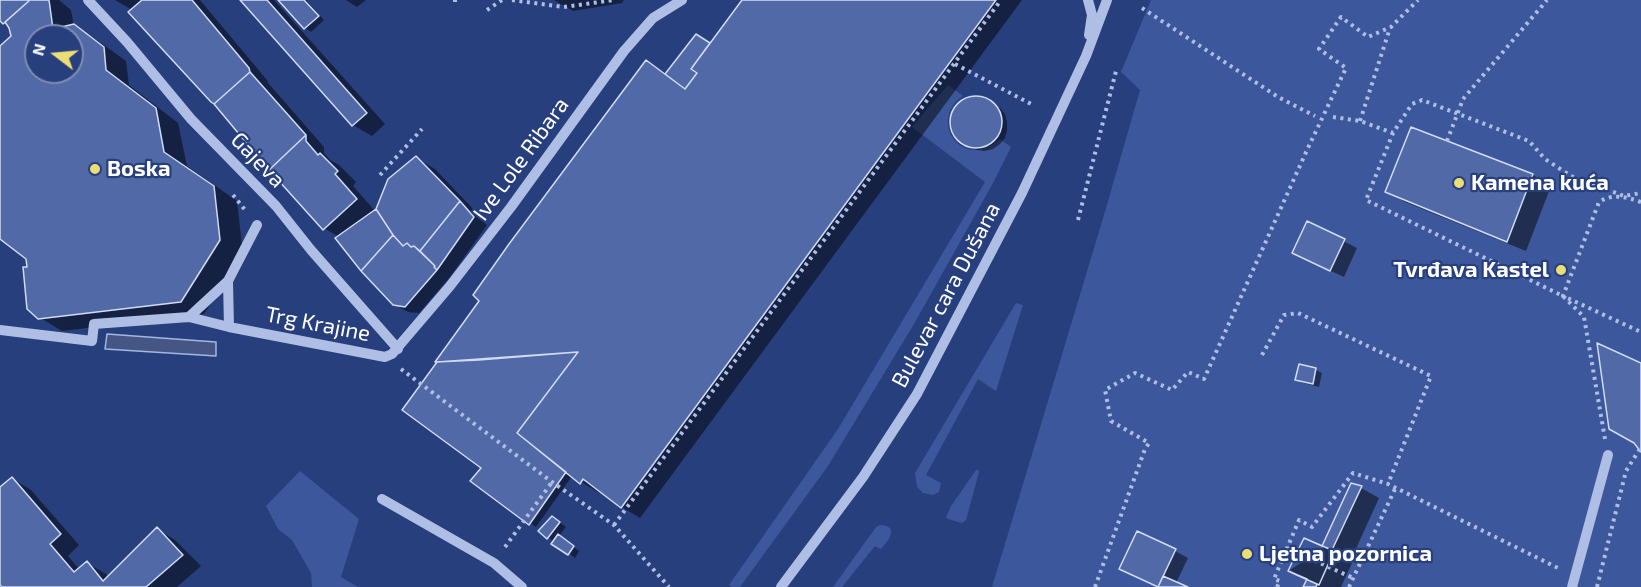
<!DOCTYPE html>
<meta charset="utf-8">
<style>
body{margin:0}
#map{position:relative;width:1641px;height:587px;overflow:hidden;background:#283f7e;font-family:"Exo 2",sans-serif}
canvas{display:block}
.north{position:absolute;left:24px;top:24px;width:60px;height:60px;box-sizing:border-box;background:#283f7e;border:2px solid #7e8cb2;border-radius:50%;rotate:286deg;font-size:16px;font-weight:700;line-height:24px;text-align:center;color:#fff}
.north::after{content:'';display:block;margin:auto;width:21px;height:27px;background:#ecde75;clip-path:polygon(50% 0,100% 100%,50% 72%,0 100%)}
</style>
<div id="map">
<canvas width="1641" height="587"></canvas>
<div class="north">N</div>
</div>
<script>
const g = document.querySelector('canvas').getContext('2d');
g.lineJoin = 'round';
function fill(path, color) { g.fillStyle = color; g.fill(path, 'evenodd'); }
function strokePath(path, color, width, dash) { g.strokeStyle = color; g.lineWidth = width; g.lineCap = dash ? 'butt' : 'round'; g.setLineDash(dash || []); g.stroke(path); }
function label(font, color, halo, rows, align = 'center') {
  g.font = font + ' "Exo 2",sans-serif'; g.lineWidth = 4.5; g.setLineDash([]); g.textBaseline = 'middle'; g.strokeStyle = halo; g.fillStyle = color; for (const [text, x, y, turn = 0] of rows) {
    g.save(); g.translate(x, y); g.rotate((+turn || 0) * Math.PI / 180); g.textAlign = isNaN(turn) ? turn : align; if (halo) g.strokeText(text, 0, 0); g.fillText(text, 0, 0); g.restore();
  }
}
const green = new Path2D(`
 M1151,0H1641V587H992L1104,215L1140,90L1121,72Z
 M948,85L963,96C928,118 960,173 1000,139L1011,147L992,185L914,324L828,466L740,587H732L729,585L838,429L985,182L912,127Z
 M1016,303L1023,305L996,391L978,379L926,475L941,483L939,492L933,495L923,493L917,487L915,473Z
 M976,470H978L979,472L966,520L962,523L948,519L946,517L951,506Z
 M300,471L359,519L341,577L358,587H312L311,573L292,540L278,529L266,506Z
 M880,525C900,526 889,540 881,549L875,546L842,587H833L876,527Z`);
const water = new Path2D(`
 M107,334L216,342V356L105,349Z`);
const shadow = new Path2D(`
 M0,0H59L71,10L74,26L97,40L126,61L129,85L178,123L187,166L237,201L243,254L204,314L62,331L39,317L28,268V258L0,238V49L12,36L10,26L0,19ZM36,36H72V72H36Z
 M115,0H200L267,80L269,84L324,147V153L330,160L339,165L356,182L353,186L375,211L416,158L435,169L477,213L476,214L487,225L450,277L419,313L408,312L394,304L339,237L324,228L215,103L132,10Z
 M242,0H274L385,124L372,136L353,125Z
 M280,0H306L324,20L311,32L305,28Z
 M346,0H366L357,7Z
 M554,0H624L622,3L573,11Z
 M744,0H1022L640,518L622,507L601,491L599,493L572,476L536,527L530,523L483,468L437,362L646,62L667,74L696,36L710,45Z
 M978,97L986,99L1000,108L1005,114L1007,122V130L1005,138L1000,144L993,149L985,151L977,150L962,143L956,137L952,130L951,122L952,114L956,107L962,101Z
 M1533,175L1551,186L1526,251L1405,202L1387,192Z
 M1307,223L1357,248L1344,277L1307,260Z
 M1300,366L1316,370L1322,373L1319,387L1303,383L1297,380Z
 M13,479L31,490L79,545L68,556L79,569L87,563L106,574L109,578L157,529L175,540L201,566L177,587H4L0,583V489Z
 M1361,488L1379,498L1350,562L1352,563L1341,587H1305L1308,580L1290,570L1323,548Z
 M558,521L566,527L559,536L579,551L575,558L540,531Z
 M1175,551L1188,558L1176,583L1184,587H1158L1134,576Z`);
const building = new Path2D(`
 M0,0H30L3,24L0,21Z
 M30,0H49L53,29L74,24L104,47L106,70L156,108L164,152L214,186L220,240L181,302L38,319L27,309L23,267H27L26,259L0,239V46L11,36L9,28L5,22ZM36,36H72V72H36Z
 M142,0H192L249,68L250,72L214,104L211,102L128,12Z
 M240,0H267L367,113L352,126Z
 M278,0H304L319,16L304,29Z
 M742,0H996L621,508L583,479L580,484L517,433L578,352L479,360L435,362L479,301L473,295L509,244L646,60L685,89L697,73L691,69Z
 M696,34L710,43L691,69L697,73L685,89L665,74Z
 M250,72L306,135L269,170L214,104Z
 M950 122a26 26 0 1 1 52 0a26 26 0 1 1-52 0Z
 M1411,127L1533,174L1507,242L1385,192Z
 M306,135V141L318,155L320,153L338,171L335,174L357,199L323,230L269,170Z
 M416,156L460,201L420,251L414,246L411,247L407,243L403,246L393,235L376,209L388,179Z
 M460,201L474,217L437,270L434,267L435,266L420,251Z
 M376,209L393,235L361,271L335,238Z
 M1307,221L1345,239L1330,271L1292,253Z
 M393,235L403,246L407,243L411,247L414,246L435,266L434,267L437,270L405,307L393,305L361,271Z
 M1597,343L1641,363V452L1634,443L1609,429Z
 M578,352L517,433L566,472L529,525L470,481L481,468L402,410L437,362Z
 M1299,364L1316,368L1313,384L1295,380Z
 M12,477L61,534L50,544L74,572L87,561L103,581L157,527L183,555L146,587H2L0,585V487Z
 M1351,483L1362,486L1332,550L1334,551L1319,585L1317,584L1316,587H1303L1307,579L1288,571L1304,538L1322,546Z
 M552,516L560,522L547,539L538,531Z
 M1137,531L1176,549L1158,587L1119,569Z
 M558,534L574,546L568,555L551,544Z
 M1304,538L1334,551L1319,585L1288,571Z
 M1163,576L1188,587H1158Z`);
const path = new Path2D(`
 M455,0V2
 M512,0L564,7L614,0
 M1142,8L1278,97L1315,116
 M487,10L502,0
 M955,64L1033,105
 M1333,117L1360,121L1393,133
 M1360,121L1390,28
 M1447,141L1463,99L1547,0
 M380,175L422,129
 M233,195L246,211
 M1641,202C1627,197 1613,193 1599,202L1563,296L1641,332
 M1078,220L1116,71
 M1262,355L1284,315L1298,313L1431,376L1388,484
 M401,369L552,482L614,525L669,587
 M1605,439L1584,317L1563,296L1366,200L1393,133L1412,104L1422,100L1529,141L1545,159L1571,176L1624,196L1641,193
 M614,525L1001,0
 M505,547L552,482
 M1287,548L1353,578
 M1095,587L1145,449L1149,443L1111,421L1105,390L1135,373L1172,390L1188,372L1204,379L1307,150L1346,68L1319,49L1341,17L1368,37L1391,27L1418,0
 M1277,587L1280,581L1274,579L1299,520L1312,527L1353,473L1388,484L1558,568
 M1349,587L1395,489
 M1597,587L1626,471L1641,447`);
const minor = new Path2D(`
 M88,0L127,42L191,119L276,206L311,250L398,349
 M1088,0L1092,15L1089,35
 M189,317L228,281
 M229,327L228,281L257,225
 M0,330L92,341L94,324L189,317L229,327L385,357L392,354L450,286L511,207L624,51L653,18L682,0
 M382,499L494,563L522,587
 M781,587L863,477L917,394L1022,193L1086,56L1107,0
 M1572,587L1608,455`);
const markers = [
 [95,169,6,"#ecde75"],
 [1459,183,6,"#ecde75"],
 [1561,270,6,"#ecde75"],
 [1247,554,6,"#ecde75"]
];
const streetNames = [
 ["Ive Lole Ribara",521,159,-54],
 ["Gajeva",258,160,46],
 ["Bulevar cara Dušana",946,295,-62],
 ["Trg Krajine",318,324,11]
];
const poiNames = [
 ["Boska",107,169],
 ["Kamena kuća",1471,183],
 ["Tvrđava Kastel",1549,270,"right"],
 ["Ljetna pozornica",1259,554]
];
fill(green, '#3c579b');
fill(water, '#455584');
strokePath(water, '#a3b7e5', 1.5);
fill(shadow, '#0007');
fill(building, '#5169a7');
strokePath(building, '#d1dbf4', 1.5);
strokePath(path, '#afbee5', 4, [3, 4.5]);
strokePath(minor, '#afbee5', 10);
for (const [x, y, r, color] of markers) { const dot = new Path2D(); dot.arc(x, y, r, 0, 2 * Math.PI); g.fillStyle = color; g.fill(dot); strokePath(dot, '#283f7e', 2); }
label('22px', '#fff', '#283f7e', streetNames);
label('bold 22px', '#fff', '#283f7e', poiNames, 'left');
</script>
